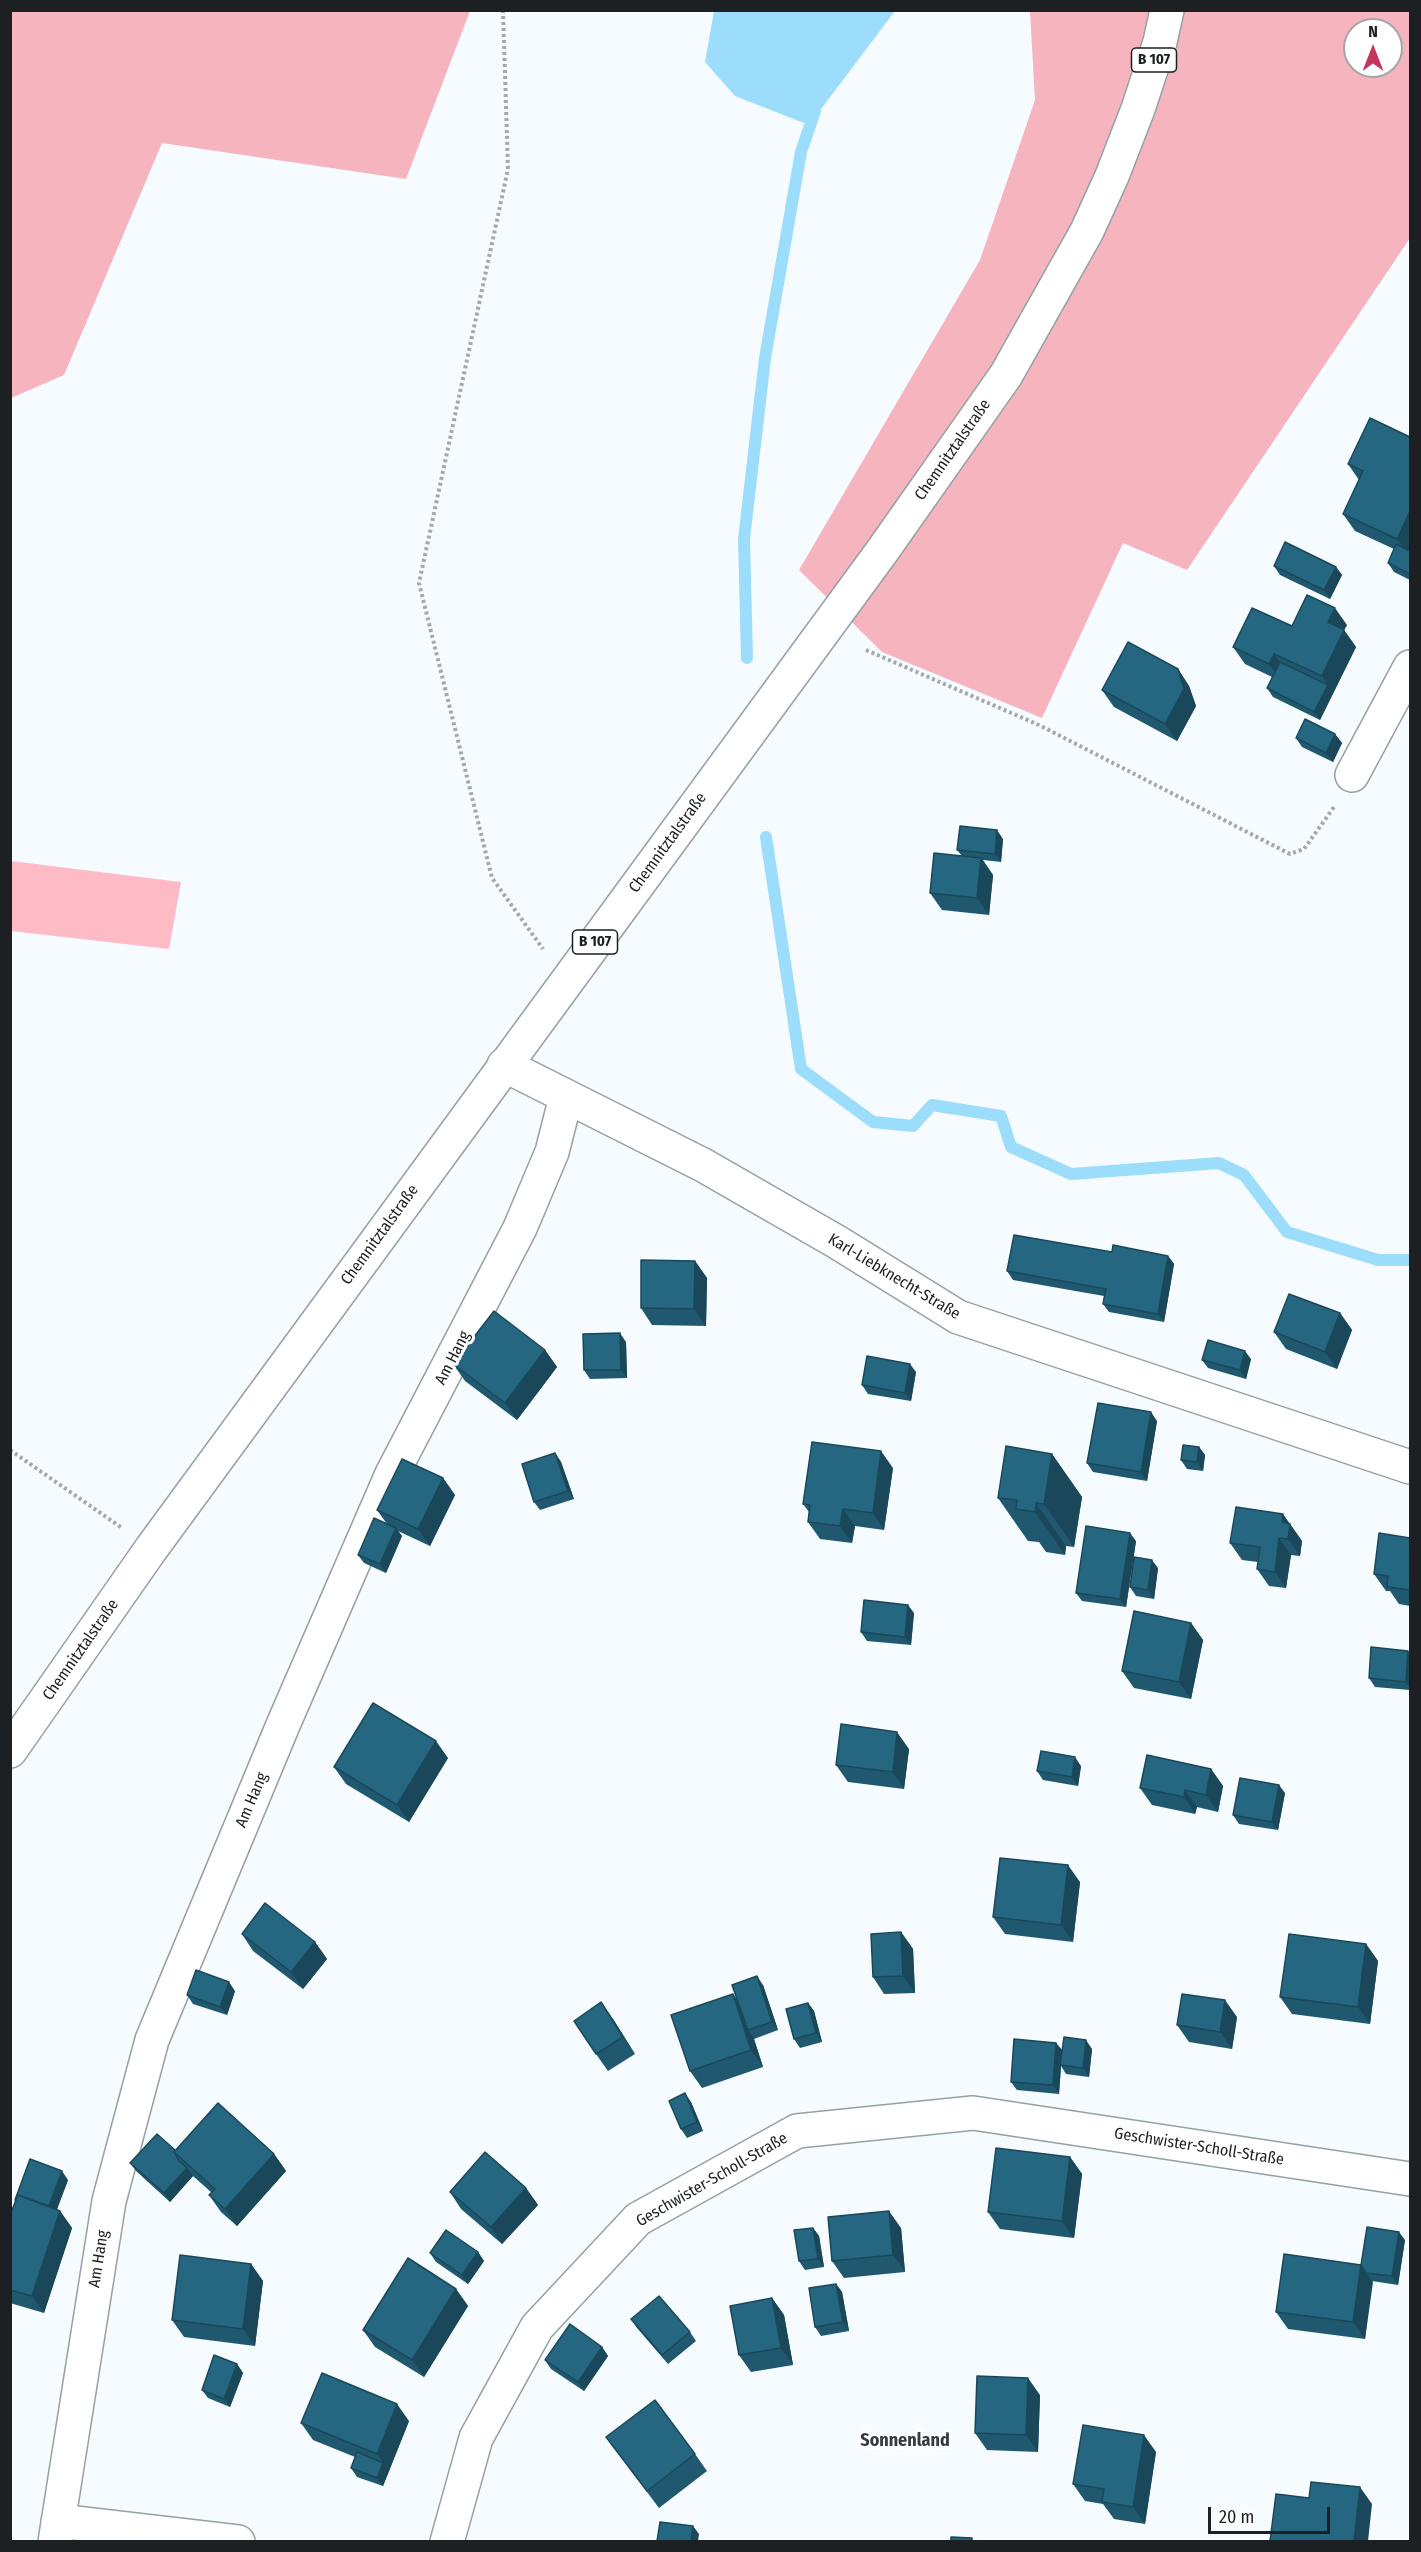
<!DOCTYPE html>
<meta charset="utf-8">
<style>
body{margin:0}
#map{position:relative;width:1421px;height:2552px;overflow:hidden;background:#f5fbff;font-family:"Fira Sans Condensed",sans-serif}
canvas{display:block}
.frame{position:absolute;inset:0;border:12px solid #1d2022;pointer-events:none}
.north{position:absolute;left:1343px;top:18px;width:60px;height:60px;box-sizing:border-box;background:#fff;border:2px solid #a5a6a7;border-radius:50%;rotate:0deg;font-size:16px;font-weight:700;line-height:24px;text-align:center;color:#1d2022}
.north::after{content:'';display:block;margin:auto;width:21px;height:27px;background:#c4365e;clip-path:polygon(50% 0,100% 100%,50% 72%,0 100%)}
.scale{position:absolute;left:1208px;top:2507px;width:122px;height:27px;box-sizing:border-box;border:3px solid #1d2022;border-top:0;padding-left:8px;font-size:18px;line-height:21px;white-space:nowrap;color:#1d2022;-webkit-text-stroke:4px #fff;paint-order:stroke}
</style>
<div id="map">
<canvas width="1421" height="2552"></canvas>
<div class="frame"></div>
<div class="north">N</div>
<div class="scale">20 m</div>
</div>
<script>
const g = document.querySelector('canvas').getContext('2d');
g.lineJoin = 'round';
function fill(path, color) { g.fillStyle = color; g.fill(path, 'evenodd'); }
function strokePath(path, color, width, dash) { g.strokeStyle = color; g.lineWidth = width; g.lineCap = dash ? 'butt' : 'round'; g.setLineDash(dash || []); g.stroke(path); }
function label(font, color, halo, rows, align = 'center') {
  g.font = font + ' "Fira Sans Condensed",sans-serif'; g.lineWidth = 6; g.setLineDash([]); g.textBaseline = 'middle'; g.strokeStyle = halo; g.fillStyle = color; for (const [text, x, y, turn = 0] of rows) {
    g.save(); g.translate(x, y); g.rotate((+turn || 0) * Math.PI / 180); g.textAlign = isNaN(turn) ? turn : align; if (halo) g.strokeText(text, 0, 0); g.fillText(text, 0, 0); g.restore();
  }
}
const green = new Path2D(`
 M11,861L181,882L169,949L11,931Z`);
const forest = new Path2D(`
 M10,11L470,10V11L406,179L162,143L64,375L11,398Z
 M1030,11H1409L1410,21V238L1187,570L1123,543L1042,718L882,652L799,570L980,260L1035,100ZM1355,30H1391V66H1355Z`);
const water = new Path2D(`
 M714,11V10L895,11L809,125L735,96L705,62Z`);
const stream = new Path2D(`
 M747,658L744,539L765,358L801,152L815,111
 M766,837L801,1069L873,1122L913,1126L932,1105L1001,1116L1011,1147L1071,1174L1219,1163L1244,1175L1287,1232L1378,1260H1410`);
const path = new Path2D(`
 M503,10L508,169L419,583L492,878L543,949
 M866,650L1039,725L1290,854L1304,849L1334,807
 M10,1450L122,1528`);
const minor = new Path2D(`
 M1352,775L1410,667
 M504,1065L703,1165L837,1242L958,1317L1410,1467
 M58,2521L238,2542
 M55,2542L109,2201L152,2040L283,1725L392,1474L520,1228L552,1152L566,1097
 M447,2542L476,2438L537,2327L638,2219L797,2131L973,2113L1410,2179`);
const primary = new Path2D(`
 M10,1751L151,1549L883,550L1006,375L1087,231L1112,176L1138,109L1160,42L1167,10`);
const wall = new Path2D(`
 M1410,437V580L1394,572L1388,563L1394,549L1355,531L1343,514L1359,480L1348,464Z
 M1274,566L1336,567L1342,575L1330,599L1280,575Z
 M1347,625L1344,630L1356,647L1320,720L1273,697L1267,688L1272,677L1245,664L1233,647L1292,626Z
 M1178,669L1189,686L1196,706L1177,741L1114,707L1102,690Z
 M1335,734L1342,743L1333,762L1302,747L1296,738Z
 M1003,839L1001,862L983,860L993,875L989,915L942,910L930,893L962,856L957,850Z
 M1112,1252L1168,1256L1174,1264L1164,1322L1109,1312L1103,1304L1104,1296L1013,1280L1007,1271Z
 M695,1261L707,1278L706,1326L652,1325L641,1308Z
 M1340,1313L1352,1330L1337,1369L1286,1349L1274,1332Z
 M626,1342L627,1378L590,1379L584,1370Z
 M545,1350L557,1367L517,1420L465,1381L453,1364Z
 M1251,1359L1246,1379L1208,1368L1202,1360Z
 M916,1372L911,1401L868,1394L862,1385Z
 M1157,1421L1147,1481L1093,1472L1087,1463Z
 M1199,1447L1205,1455L1203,1471L1187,1469L1181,1460Z
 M555,1453L561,1462L574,1499L540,1510L534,1502Z
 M1052,1454L1082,1497L1074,1547L1066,1546L1065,1555L1046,1552L1039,1542L1028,1541L998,1498Z
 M893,1468L884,1530L855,1526L852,1543L820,1539L808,1522L809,1512L803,1504Z
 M443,1478L455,1495L430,1546L398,1531L402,1536L386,1573L364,1563L358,1555L387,1524L377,1510Z
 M1290,1524L1302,1541L1300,1556L1291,1555L1286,1588L1269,1586L1257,1569L1258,1562L1242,1560L1230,1543Z
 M1410,1538V1606L1399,1604L1390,1591H1386L1374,1574Z
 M1136,1541L1126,1607L1082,1601L1076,1593Z
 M1158,1568L1154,1599L1136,1596L1130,1587Z
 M914,1613L911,1645L867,1641L861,1632Z
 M1191,1623L1203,1640L1191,1699L1134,1688L1122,1671Z
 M1410,1654V1690L1375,1687L1369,1678Z
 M909,1749L904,1789L848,1782L836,1765Z
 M448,1758L409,1822L346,1784L334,1767Z
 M1081,1766L1078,1786L1043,1780L1037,1771Z
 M1211,1769L1223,1786L1218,1812L1197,1807L1195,1814L1152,1805L1140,1788Z
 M1285,1793L1278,1830L1239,1824L1233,1815Z
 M1080,1882L1073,1942L1005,1934L993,1917Z
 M901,1932L913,1949L915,1993L884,1994L873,1977Z
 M242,1934L315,1942L327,1959L303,1989L253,1951Z
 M1366,1944L1378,1961L1370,2024L1292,2014L1280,1997Z
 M763,1985L778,2030L754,2039L763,2067L702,2088L690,2071L733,1994L738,2001Z
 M235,1991L227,2015L193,2004L187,1995Z
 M808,2003L814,2011L822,2042L800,2048L794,2039Z
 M1237,2017L1232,2049L1189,2042L1177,2025Z
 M613,2019L635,2054L608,2071L596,2054Z
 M1056,2043L1062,2051L1092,2049L1089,2077L1066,2074L1061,2066L1059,2094L1017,2090L1011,2082Z
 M691,2102L703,2131L687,2138L681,2129Z
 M175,2150L274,2154L286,2171L237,2226L221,2212L209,2195L212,2193L193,2176L170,2202L136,2171L130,2163Z
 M1070,2157L1082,2174L1074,2238L1000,2229L988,2212Z
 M68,2180L57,2209L60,2211L72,2228L44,2313L10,2303V2215Z
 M526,2188L538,2205L502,2244L461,2209L450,2192Z
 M813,2228L819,2236L824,2267L805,2270L799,2261Z
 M901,2228L905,2272L844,2278L832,2261Z
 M1405,2240L1398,2285L1372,2281L1365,2339L1288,2329L1276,2312Z
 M478,2252L484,2261L468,2284L436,2262L430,2253Z
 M251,2264L263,2281L255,2346L184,2337L172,2320Z
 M836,2284L842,2292L849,2331L821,2336L815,2327Z
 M456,2289L468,2306L424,2377L375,2347L363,2330Z
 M772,2298L784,2315L793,2365L751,2372L739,2355Z
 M631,2319L690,2332L696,2341L668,2364L637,2328Z
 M602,2347L608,2356L584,2391L551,2369L545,2360Z
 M237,2364L243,2373L230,2407L208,2398L202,2390Z
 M1040,2395L1038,2452L987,2450L975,2433Z
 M409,2421L383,2486L357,2477L351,2468L355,2457L313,2440L301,2423Z
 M606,2437L695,2454L707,2471L659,2508Z
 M1156,2452L1145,2524L1114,2519L1103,2504L1085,2501L1073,2484Z`);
const shadedWall = new Path2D(`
 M1410,511V553L1409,556L1397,539Z
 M1336,567L1342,575L1330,599L1324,590Z
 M1335,608L1347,625L1344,630L1356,647L1320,720L1314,712L1328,685L1322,676L1328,622Z
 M1274,654L1286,670L1281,681L1269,664Z
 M1178,669L1189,686L1196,706L1177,741L1165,724Z
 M1335,734L1342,743L1333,762L1326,753Z
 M997,830L1003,839L1001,862L995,854Z
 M981,858L993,875L989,915L977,898Z
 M1168,1256L1174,1264L1164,1322L1158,1314Z
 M695,1261L707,1278L706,1326L694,1309Z
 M1340,1313L1352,1330L1337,1369L1325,1352Z
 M620,1333L626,1342L627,1378L621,1370Z
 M545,1350L557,1367L517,1420L505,1403Z
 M1245,1351L1251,1359L1246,1379L1240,1370Z
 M910,1364L916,1372L911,1401L905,1393Z
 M1151,1412L1157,1421L1147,1481L1141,1472Z
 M1199,1447L1205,1455L1203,1471L1197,1462Z
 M881,1451L893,1468L884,1530L873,1513Z
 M555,1453L561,1462L574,1499L568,1491Z
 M1052,1454L1082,1497L1074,1547L1044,1504Z
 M443,1478L455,1495L430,1546L418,1529Z
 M1036,1503L1066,1546L1065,1555L1035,1512Z
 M843,1509L855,1526L852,1543L840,1526Z
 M1283,1514L1302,1541L1300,1556L1288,1539L1282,1522Z
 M396,1528L402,1536L386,1573L380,1564Z
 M1130,1533L1136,1541L1126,1607L1120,1599Z
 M1279,1538L1291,1555L1286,1588L1275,1572Z
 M1152,1560L1158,1568L1154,1599L1148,1590Z
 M908,1605L914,1613L911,1645L905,1637Z
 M1191,1623L1203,1640L1191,1699L1179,1682Z
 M1408,1651L1410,1654V1689L1406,1682Z
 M897,1732L909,1749L904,1789L893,1772Z
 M436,1741L448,1758L409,1822L397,1805Z
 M1075,1757L1081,1766L1078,1786L1072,1777Z
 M1211,1769L1223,1786L1218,1812L1206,1795Z
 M1279,1785L1285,1793L1278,1830L1272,1822Z
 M1185,1790L1197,1807L1195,1814L1184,1797Z
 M1068,1865L1080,1882L1073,1942L1061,1925Z
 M901,1932L913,1949L915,1993L903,1976Z
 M315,1942L327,1959L303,1989L291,1972Z
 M1366,1944L1378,1961L1370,2024L1358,2007Z
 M757,1976L763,1985L778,2030L772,2022Z
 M229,1982L235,1991L227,2015L220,2007Z
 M733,1994L745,2011L748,2030L754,2039L763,2067L751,2050Z
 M1225,2000L1237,2017L1232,2049L1220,2032Z
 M601,2002L613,2019L635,2054L623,2037Z
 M808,2003L814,2011L822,2042L816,2033Z
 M1086,2040L1092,2049L1089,2077L1083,2068Z
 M1056,2043L1063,2051L1060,2065L1061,2066L1059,2094L1053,2085Z
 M685,2093L691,2102L703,2131L697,2122Z
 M274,2154L286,2171L237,2226L225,2209Z
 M1070,2157L1082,2174L1074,2238L1062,2221Z
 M187,2168L193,2176L170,2202L164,2193Z
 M62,2171L68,2180L53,2220L47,2211Z
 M526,2188L538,2205L502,2244L491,2227Z
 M60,2211L72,2228L44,2313L32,2296Z
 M889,2211L901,2228L905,2272L893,2255Z
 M813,2228L819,2236L824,2267L818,2259Z
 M1399,2232L1405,2240L1398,2285L1392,2276Z
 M478,2252L484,2261L468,2284L462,2275Z
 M251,2264L263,2281L255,2346L243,2329Z
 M1361,2265L1373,2282L1365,2339L1353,2322Z
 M836,2284L842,2292L849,2331L843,2322Z
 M456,2289L468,2306L424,2377L412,2360Z
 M772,2298L784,2315L793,2365L781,2348Z
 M602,2347L608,2356L584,2391L578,2382Z
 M237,2364L243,2373L230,2407L224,2399Z
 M1028,2378L1040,2395L1038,2452L1026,2435Z
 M397,2404L409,2421L383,2486L377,2478L383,2463L377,2454Z
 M1144,2435L1156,2452L1145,2524L1133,2507Z
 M1360,2487L1372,2504L1368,2541H1354Z
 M693,2526L699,2534L698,2541H691Z`);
const building = new Path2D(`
 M1370,418L1410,437V511L1397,539L1343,514L1363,471L1348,464Z
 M1285,542L1336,567L1324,590L1274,566Z
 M1396,544L1410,551V574L1388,563Z
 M1307,595L1335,608L1328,622L1344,630L1322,676L1274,654L1269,664L1233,647L1252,608L1292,626Z
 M1128,642L1178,669L1184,689L1165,724L1102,690Z
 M1280,662L1328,685L1314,712L1267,688Z
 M1305,719L1335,734L1326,753L1296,738Z
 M960,826L997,830L995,854L957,850Z
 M934,853L981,858L977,898L930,893Z
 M1014,1235L1112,1252L1113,1245L1168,1256L1158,1314L1103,1304L1106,1289L1007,1271Z
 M641,1260L695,1261L694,1309L641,1308Z
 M1289,1294L1340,1313L1325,1352L1274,1332Z
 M494,1311L545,1350L505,1403L453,1364Z
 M620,1333L621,1370H584L583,1334Z
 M1208,1340L1245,1351L1240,1370L1202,1360Z
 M867,1356L910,1364L905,1393L862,1385Z
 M1098,1403L1151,1412L1141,1472L1087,1463Z
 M812,1442L881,1451L873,1513L843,1509L840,1526L808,1522L810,1505L803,1504Z
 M1183,1445L1199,1447L1197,1462L1181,1460Z
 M1006,1446L1052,1454L1044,1504L1036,1503L1035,1512L1016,1509L1017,1500L998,1498Z
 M555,1453L568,1491L534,1502L522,1464Z
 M402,1459L443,1478L418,1529L377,1510Z
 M1236,1507L1283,1514L1282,1522L1290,1524L1288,1539L1279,1538L1275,1572L1257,1569L1260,1547L1230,1543Z
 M374,1518L396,1528L380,1564L358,1555Z
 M1086,1526L1130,1533L1120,1599L1076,1593Z
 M1379,1533L1410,1538V1590L1387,1587L1388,1576L1374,1574Z
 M1134,1557L1152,1560L1148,1590L1130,1587Z
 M864,1600L908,1605L905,1637L861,1632Z
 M1134,1611L1191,1623L1179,1682L1122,1671Z
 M1371,1647L1408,1651L1406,1682L1369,1678Z
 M373,1703L436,1741L397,1805L334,1767Z
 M841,1724L897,1732L893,1772L836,1765Z
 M1041,1751L1075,1757L1072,1777L1037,1771Z
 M1147,1755L1211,1769L1206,1795L1185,1790L1184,1797L1140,1788Z
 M1240,1778L1279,1785L1272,1822L1233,1815Z
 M1000,1858L1068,1865L1061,1925L993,1917Z
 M265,1903L315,1942L291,1972L242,1934Z
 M901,1932L903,1976L873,1977L871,1934Z
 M1289,1934L1366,1944L1358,2007L1280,1997Z
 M196,1970L229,1982L220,2007L187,1995Z
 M757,1976L772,2022L748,2030L732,1985Z
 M733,1994L751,2050L690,2071L671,2015Z
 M1182,1994L1225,2000L1220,2032L1177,2025Z
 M601,2002L623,2037L596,2054L574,2021Z
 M808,2003L816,2033L794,2039L786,2009Z
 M1064,2037L1086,2040L1083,2068L1060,2065Z
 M1014,2039L1056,2043L1053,2085L1011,2082Z
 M685,2093L697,2122L681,2129L669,2101Z
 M218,2103L274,2154L225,2209L209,2195L215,2189L174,2152Z
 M157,2134L175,2150L174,2152L179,2161L187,2168L164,2193L130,2163Z
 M996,2148L1070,2157L1062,2221L988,2212Z
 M485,2152L526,2188L491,2227L450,2192Z
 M30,2159L62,2171L49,2206L18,2195L15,2200Z
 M18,2195L60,2211L32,2296L10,2290V2215Z
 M889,2211L893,2255L832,2261L828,2217Z
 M1367,2227L1399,2232L1392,2276L1366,2273L1361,2265Z
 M813,2228L818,2259L799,2261L794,2230Z
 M446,2230L478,2252L462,2275L430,2253Z
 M1284,2254L1361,2265L1353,2322L1276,2312Z
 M180,2255L251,2264L243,2329L172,2320Z
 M408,2258L456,2289L412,2360L363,2330Z
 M836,2284L843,2322L815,2327L809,2288Z
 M659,2296L690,2332L662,2355L631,2319Z
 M772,2298L781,2348L739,2355L730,2306Z
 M570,2324L602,2347L578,2382L545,2360Z
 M214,2355L237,2364L224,2399L202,2390Z
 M322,2373L397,2404L377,2454L301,2423Z
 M977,2376L1028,2378L1026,2435L975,2433Z
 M655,2400L695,2454L647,2491L606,2437Z
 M1083,2425L1144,2435L1133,2507L1102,2502L1104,2489L1073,2484Z
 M357,2452L383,2463L377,2478L351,2468Z
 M1311,2482L1360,2487L1354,2541H1270L1276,2494L1309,2498Z
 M660,2522L693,2526L691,2541H657Z
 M951,2537L972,2538V2541H951Z`);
const shields = [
 [1154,60,45],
 [595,942,45]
];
const shieldNames = [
 ["B 107",1154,60],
 ["B 107",595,942]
];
const streetNames = [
 ["Chemnitztalstraße",953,450,-55],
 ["Chemnitztalstraße",668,843,-54],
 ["Chemnitztalstraße",380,1235,-54],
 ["Karl-Liebknecht-Straße",894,1277,31],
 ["Am Hang",453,1358,-63],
 ["Chemnitztalstraße",81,1650,-55],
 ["Am Hang",252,1800,-67],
 ["Geschwister-Scholl-Straße",1199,2147,9],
 ["Geschwister-Scholl-Straße",712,2180,-30],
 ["Am Hang",99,2259,-81]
];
const neighbourhoodNames = [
 ["Sonnenland",905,2441]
];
fill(green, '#febbc5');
fill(forest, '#f5b4be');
fill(water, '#9cddfb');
strokePath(stream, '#9cddfb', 12);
strokePath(minor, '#96a0a5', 36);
strokePath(primary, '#96a0a5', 36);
strokePath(path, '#a4a8ac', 4, [3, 3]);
strokePath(minor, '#fff', 33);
strokePath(primary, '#fff', 33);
fill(wall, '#20596f');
fill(shadedWall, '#1a485a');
fill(building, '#256781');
strokePath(building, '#1a485a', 1.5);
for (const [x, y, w] of shields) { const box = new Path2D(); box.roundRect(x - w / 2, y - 12, w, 24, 4.5); g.fillStyle = '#fff'; g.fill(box); strokePath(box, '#1d2022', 1.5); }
label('bold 15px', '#1d2022', null, shieldNames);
label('16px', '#1d2022', '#fff', streetNames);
label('bold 18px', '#343c40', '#fff', neighbourhoodNames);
</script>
